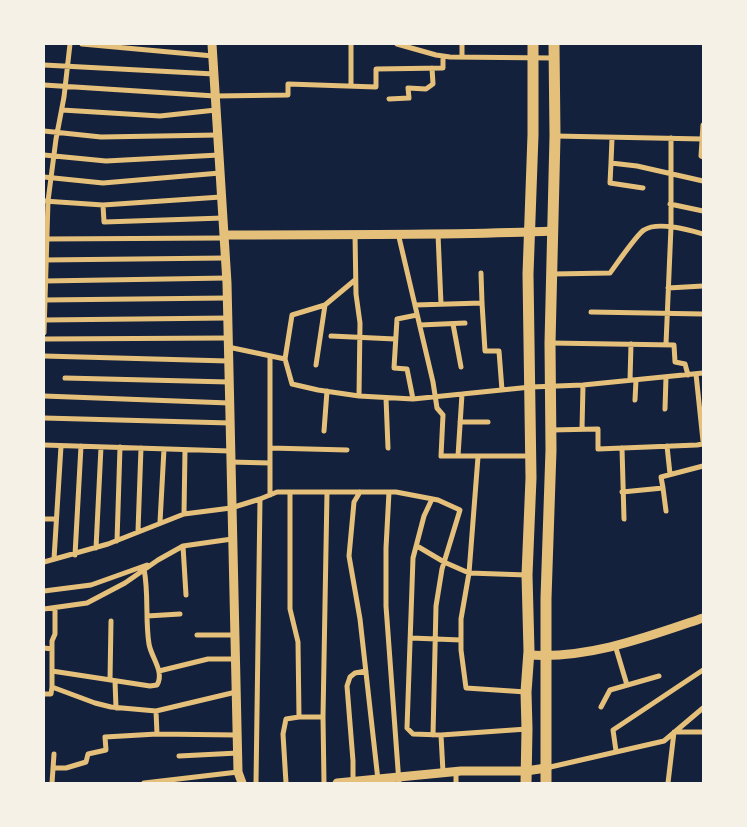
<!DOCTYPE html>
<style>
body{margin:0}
#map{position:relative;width:747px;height:827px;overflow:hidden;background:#14213d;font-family:Merriweather,serif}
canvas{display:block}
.frame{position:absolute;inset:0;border:45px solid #f6f1e7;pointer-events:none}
</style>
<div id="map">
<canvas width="747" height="827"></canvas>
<div class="frame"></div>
</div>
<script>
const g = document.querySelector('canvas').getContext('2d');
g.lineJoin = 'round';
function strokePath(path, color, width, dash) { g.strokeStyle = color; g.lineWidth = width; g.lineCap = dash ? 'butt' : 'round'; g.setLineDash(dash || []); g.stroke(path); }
const minor = new Path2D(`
 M82,44L213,56
 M397,44L436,55L450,57L553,58
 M462,44V57
 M44,65L214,74
 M44,85L215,96L288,95V84L376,87V69L443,68V56
 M351,86V44
 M389,99L409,98L408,88L426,89L433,84L432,68
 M62,110L160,116L216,110
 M703,125L701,156L703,157
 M44,131L101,137L218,135
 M555,136L703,139
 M612,138L611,163L637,166L703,181
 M44,155L106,161L219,155
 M611,163L610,183L643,188
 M44,177L103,183L220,173
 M44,201L103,205L221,197
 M670,204L703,211
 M103,205L104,222L223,218
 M398,233L433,382L437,408L443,415L441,456H531
 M355,234L356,294L360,323L359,396
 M438,234L441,304
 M44,239L224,238
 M44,260L225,258
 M481,273L482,303L485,351H499L502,390
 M553,274L610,273C616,265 637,234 644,230C658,221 689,230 703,234
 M44,281L227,278
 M668,288L703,286
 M44,300L227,298
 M415,305L482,303
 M591,312L703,314
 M44,320L228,318
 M453,324L461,367
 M420,325L465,323
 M44,333L48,201L56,139L64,97L70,44
 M331,336L395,339
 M44,339L228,338
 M551,343L674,345L675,362L685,364L688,375
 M666,344L671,227V138
 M228,347L285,359L292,384L318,390L359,396L413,399L531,387L583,385L703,373
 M44,356L228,361
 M270,356V495
 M285,359L292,315L325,305L355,280
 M316,365L325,305
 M696,374L703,441
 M65,378L229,382
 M630,380L631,344
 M44,396L229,403
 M386,398L388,448
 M413,399L407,369L394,368L397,319L417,315
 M635,400L636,380
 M665,409L666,377
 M44,418L230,423
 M460,422H488
 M582,429L583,385
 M551,430L598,429V449L697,445L703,444
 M324,431L327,391
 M44,445L230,451
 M667,446L670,474
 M270,448L347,450
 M622,448L624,519
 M458,456L462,394
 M478,457L469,573L461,619V650L466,688L526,692
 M230,462L270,463
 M663,488L666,511
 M290,492V609L298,642L299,717
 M360,492L354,502L349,556L360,619L378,780
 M389,492L386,548V606L399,783
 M622,492L663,488L661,477L703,466
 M432,499L424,516L413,558L407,728L413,734L441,735L527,729
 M184,514L185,450
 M44,519H56
 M160,522L164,449
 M138,531L141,448
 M117,541L120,447
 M183,546L186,595
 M417,546L444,562L469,573L527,575
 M96,548L101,447
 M75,555L81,446
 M54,559L61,446
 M44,562L108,544L184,514L231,508L260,499L277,492H396L438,500L460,510L442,569L436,606L433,735
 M44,591L91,585L147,565
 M44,609L87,603L125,583L158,560L183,546L232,539
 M147,616L180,614
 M197,635H235
 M411,638L461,640
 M615,645L627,685
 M44,648L52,649
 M52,671L150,686L157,685C165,672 151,657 149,644C145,620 149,594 144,569
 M159,671L208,659H235
 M110,680L111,621
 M115,681L116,708
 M52,687L95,703L111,707L156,711L236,692
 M44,694H51L52,687V641L55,634V608
 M601,707L610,690L659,676
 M156,711L157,734
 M441,735L443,772
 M616,751L613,730L703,670
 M179,756L238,753
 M53,768H66L86,762L88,754L106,750L105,737L157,734L237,735
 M546,768L664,741L703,708
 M456,772V783
 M353,781V761L347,686L350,677L355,673L366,671
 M52,783L54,754
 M144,783L238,772
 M256,783L260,499
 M286,783L283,734L286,719L299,717H323
 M324,783L323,717L327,492
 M668,783L674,732H703`);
const tertiary = new Path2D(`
 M212,44L227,283L238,772L242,783
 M224,235C334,234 444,236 553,231
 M529,655C589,659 647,637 703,618
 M337,783L461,771H526L546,768`);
const primary = new Path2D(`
 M526,783L527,729L526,692L529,651L527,575L531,478L528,274L533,135V44
 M546,783V598L551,450L550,343L555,136L554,44`);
strokePath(minor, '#e5c07b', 5);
strokePath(tertiary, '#e5c07b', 9);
strokePath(primary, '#e5c07b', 11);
</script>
